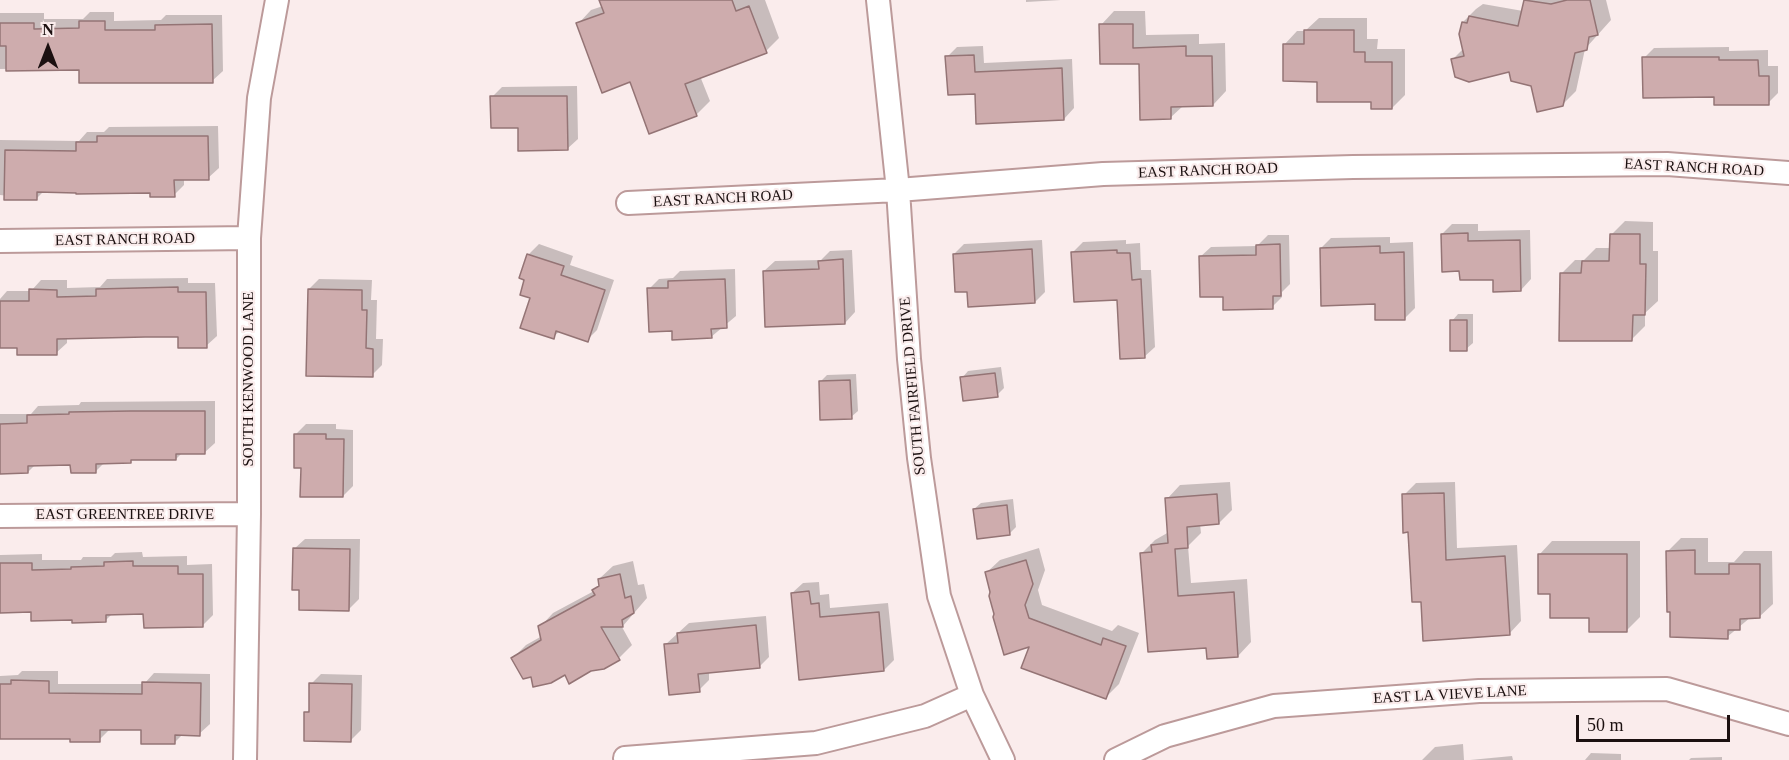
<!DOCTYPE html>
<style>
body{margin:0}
#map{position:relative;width:1789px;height:760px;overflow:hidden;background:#faecec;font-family:Georgia,serif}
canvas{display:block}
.north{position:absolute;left:18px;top:18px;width:60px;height:60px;-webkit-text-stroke:4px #faecec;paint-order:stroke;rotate:0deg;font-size:16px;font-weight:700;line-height:24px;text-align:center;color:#1b1010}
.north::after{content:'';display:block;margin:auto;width:21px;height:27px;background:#1b1010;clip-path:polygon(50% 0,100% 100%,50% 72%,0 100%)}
.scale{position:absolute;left:1576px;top:715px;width:154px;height:27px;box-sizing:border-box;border:3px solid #1b1010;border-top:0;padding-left:8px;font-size:18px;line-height:21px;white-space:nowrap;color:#1b1010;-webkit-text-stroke:4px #faecec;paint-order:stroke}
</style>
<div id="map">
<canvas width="1789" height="760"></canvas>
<div class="north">N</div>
<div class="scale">50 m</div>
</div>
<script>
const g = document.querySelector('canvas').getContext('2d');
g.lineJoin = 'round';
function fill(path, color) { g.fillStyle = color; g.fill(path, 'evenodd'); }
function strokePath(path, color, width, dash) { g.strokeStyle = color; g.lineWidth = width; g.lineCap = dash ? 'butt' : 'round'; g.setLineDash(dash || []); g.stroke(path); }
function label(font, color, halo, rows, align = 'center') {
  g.font = font + ' Georgia,serif'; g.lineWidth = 4.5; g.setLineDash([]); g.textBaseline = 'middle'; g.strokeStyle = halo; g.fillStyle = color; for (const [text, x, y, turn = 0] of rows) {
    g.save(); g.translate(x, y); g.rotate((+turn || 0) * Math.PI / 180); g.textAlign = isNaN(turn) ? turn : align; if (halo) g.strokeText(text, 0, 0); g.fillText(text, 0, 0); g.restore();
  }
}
const shadow = new Path2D(`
 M600,0H765L779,38L766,51L700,76L710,101L696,115L630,80L578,24L591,10L603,6Z
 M1026,0H1061L1026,2Z
 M1526,0H1606L1611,20L1585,49L1576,91L1563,104L1510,70L1452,60L1464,48L1463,22L1476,9L1483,4L1523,11Z
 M1114,11H1145L1146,35L1199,34V44L1225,43L1226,91L1213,105L1183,106L1170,118L1140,62L1101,25Z
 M90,12H114V21L161,20L166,15H222L223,71L212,81L81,68L0,69V13H44V19H83Z
 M1319,18H1367V39H1378L1377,49H1405V95L1392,108L1319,80L1284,45L1297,31H1305Z
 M983,46L984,63L1072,59L1074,108L1064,119L976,92L947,57L957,47Z
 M1729,47V51L1768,50V66H1778V93L1768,103L1716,96L1644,58L1654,48Z
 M577,86L578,139L567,149L519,126L492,97L502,87Z
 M218,126L219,168L208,178L184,179V185L174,195L151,192L44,191L36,199L0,195V140L79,141L87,132H104L109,127Z
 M1625,221L1653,222V251H1658V301L1645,313V326L1632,339L1562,273L1575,260H1584L1596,248H1611V235Z
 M1452,224H1478V231L1530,230L1531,279L1521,290L1494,278L1461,269L1442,234Z
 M1268,235H1289L1290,284L1282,292V297L1272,307L1200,257L1211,247L1257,246Z
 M1390,237V243L1413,242L1415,308L1405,318L1377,303L1321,248L1331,238Z
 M1042,240L1045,292L1035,302L969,290L954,254L964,244Z
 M1126,240V244L1140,243L1141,270H1151L1155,347L1144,357L1118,298L1073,252L1083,242Z
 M539,244L573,256L570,265L614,280L597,330L587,340L560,331L553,337L532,297L526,279L521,277L529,254Z
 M852,250L855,312L845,323L764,271L775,261L821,260L830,251Z
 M735,269L736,316L711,337L673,329L649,289L659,279L673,278L680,271Z
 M188,278V283H215L217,336L206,346L180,336L67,337V343L56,353L18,347H0V299L7,291H31L41,280H67V288L100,287L107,279Z
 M319,279L372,280L371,300H377L376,339H383L382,365L372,375L309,289Z
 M1458,314H1473V343L1466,349L1452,321Z
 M1001,367L1004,388L997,395L962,378L968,371Z
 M856,374L858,411L851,417L820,382L827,375Z
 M215,401V443L204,453H182L176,459H133L130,461L105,462L96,471L72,463L36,464L28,472H0V414H31L38,406L79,405L81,402Z
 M306,424H336V429L353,430V486L343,496L302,466L296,434Z
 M1230,482L1232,510L1219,523L1200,524L1201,533L1188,546L1191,583L1247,579L1251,642L1238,656L1208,646L1142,553L1155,540L1169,532L1167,499L1180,485Z
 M1455,482L1457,548L1517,545L1521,621L1509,634L1423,600L1404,495L1416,483Z
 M1013,499L1016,527L1009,534L974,509L981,503Z
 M1681,538H1708V562H1734L1744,551H1772L1773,604L1759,617H1751L1727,637L1668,551Z
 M305,539H360L359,599L349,609L301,589L294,549Z
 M1552,541H1640V617L1626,631L1590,617L1551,593L1539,555Z
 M1039,548L1045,570L1038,590L1042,605L1112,631L1118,625L1139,633L1119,684L1106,697L1032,645L996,614L986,573L1000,560Z
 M142,552L143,557L187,556V565L212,564L213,615L203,625L145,613H113L105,621L32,619V611H0V555L42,554V560H81L83,557H111L115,553Z
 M633,561L638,585L644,584L647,598L622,627L632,645L619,658L565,673L533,675L513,658L526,645L542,636L540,627L553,613L594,591L600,584L599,579L613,566Z
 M819,582L820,595L829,594L830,608L888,603L894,660L884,670L801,678L792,593L803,583Z
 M766,616L769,657L759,667L709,671V680L699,690L666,644L689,623Z
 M22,671H58V684H144L154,673L210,674V724L199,734H183L174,743L143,729H110L99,740L72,738L0,737V676L18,675Z
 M321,674L362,675L361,730L351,740L306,713L311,708V684Z
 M1463,744L1464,760H1422L1435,747Z
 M1591,753L1621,754V760H1585Z
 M1512,756L1513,760H1470Z
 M1722,757V760H1689L1691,758Z`);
const building = new Path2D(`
 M599,0H732L736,11L749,6L767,53L685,84L697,116L649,134L630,82L602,93L576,23L604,13Z
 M1524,0L1551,4L1567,0H1590L1598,35L1589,37L1587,50L1575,53L1563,106L1537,112L1531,86L1511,81L1509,72L1469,82L1455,77L1451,59L1464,56L1459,34L1462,22L1467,23L1469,16L1518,26Z
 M79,21H105V30H155V25L212,24L213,83H79V70L6,71V46H0V23H34V29L79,28Z
 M1099,24H1133V48L1186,46V56H1212L1213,106L1171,107V119L1140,120L1139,64H1100Z
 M1304,30H1354V52H1365V62H1392V109H1371V102H1317V82L1283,81V44H1304Z
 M974,55L975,72L1062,68L1064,120L976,124L975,94L948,95L945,56Z
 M1642,57H1719V60H1758L1759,76H1769V105H1714V97L1643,98Z
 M490,96H567L568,150L518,151V128H491Z
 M97,136H208L209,180H174L175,197H150V193L76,194V193L37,192V200H4L5,150L76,151V142H97Z
 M1468,233V241L1520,240L1521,291L1493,292V280H1460L1459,271L1442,272L1441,234Z
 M1610,234H1640V264H1646L1645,315H1633L1632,341H1559L1560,273H1581L1582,261H1609Z
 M1280,244L1281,296H1273V309L1223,310V297H1200L1199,256L1256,255V245Z
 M1380,246V253L1404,252L1405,320H1375V304L1321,306L1320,248Z
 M1032,249L1035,303L968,307L967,292H955L953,254Z
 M1117,250V253H1130L1132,280L1141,279L1145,358L1120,359L1117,300L1074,302L1071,252Z
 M527,254L564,266L561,275L605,290L588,342L556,331L554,339L520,328L530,298L520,295L524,280L519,278Z
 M843,259L845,324L765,327L763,271L819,269L818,261Z
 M725,279L727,328L711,329L712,338L672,340V331L649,332L647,288H668V281Z
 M178,287V292H206L207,348H178V337H145L57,339V355H17V348H0V301H29V289L57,290V297L96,296V289Z
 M308,289L362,290V310H367L366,348L373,349V377L306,376Z
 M1450,320H1467V351H1450Z
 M995,373L998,397L963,401L960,377Z
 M850,380L852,419L820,420L819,381Z
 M130,411H205V454H176V460H131V463L96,464V473H71L70,465L28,466V473L0,474V424L27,423V415L69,414V412Z
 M294,434H326V439H344L343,497H300L301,468H294Z
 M1444,493L1446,560L1505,556L1510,635L1423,641L1421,602H1412L1408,532L1403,533L1402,494Z
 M1217,494L1219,524L1187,527L1188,548L1175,549L1178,596L1234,592L1238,657L1207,659L1206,648L1148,652L1140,553L1152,552L1151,545L1168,543L1165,498Z
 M1007,505L1010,535L977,539L973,509Z
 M293,548L350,549L349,611L299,610V590H292Z
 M1695,550V574H1729V564H1760V618L1740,619V630H1728V639L1670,637V612H1667L1666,551Z
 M1538,554H1627V632H1589V618H1550V594H1538Z
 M1026,560L1033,584L1025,605L1029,618L1101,645L1103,638L1126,646L1106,699L1021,668L1029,647L1004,655L993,617L994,614L989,596L990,592L985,572Z
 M133,561V566H178V574H203V627L144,628L143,614L106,615V622L72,623V620L31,621V612L0,613V563H32V570L71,569V567L104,566V562Z
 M620,574L625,598L631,596L634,613L622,620L623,627H601L620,660L604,669L591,671L569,684L565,675L551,683L533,687L531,677L523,679L511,658L541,640L538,626L595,595L592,590L599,586L598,579Z
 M809,591L811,604L819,603L820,617L879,612L884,671L799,680L791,593Z
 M756,625L760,668L698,674L700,692L669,695L664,644L678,643L677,633Z
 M11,680L49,681V693L142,694V682L201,683L200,736L175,735V744H141V730H100V742H70V739H0V684H11Z
 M309,683L352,684L351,742L304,741V712H309Z`);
const street = new Path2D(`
 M878,0L898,190L909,359L919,458L939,596L972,695L1003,760
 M628,203L898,190L1103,174L1353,167L1667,164L1789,173
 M0,241L249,238
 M0,516L249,514
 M625,758L816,743L925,716L972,695
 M245,760L249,514V238L259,98L277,0
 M1116,760L1165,736L1274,706L1479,691L1667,689L1789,724`);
const streetNames = [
 ["EAST RANCH ROAD",1694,168,3],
 ["EAST RANCH ROAD",1208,171,-2],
 ["EAST RANCH ROAD",723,199,-3],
 ["EAST RANCH ROAD",125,240,-1],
 ["SOUTH KENWOOD LANE",249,379,-90],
 ["SOUTH FAIRFIELD DRIVE",913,386,-95],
 ["EAST GREENTREE DRIVE",125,515],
 ["EAST LA VIEVE LANE",1450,695,-3]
];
fill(shadow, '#0003');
fill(building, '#ceacad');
strokePath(building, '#947475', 1.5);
strokePath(street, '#bc9a9a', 26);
strokePath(street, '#fff', 22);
label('15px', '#1b1010', '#faecec', streetNames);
</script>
